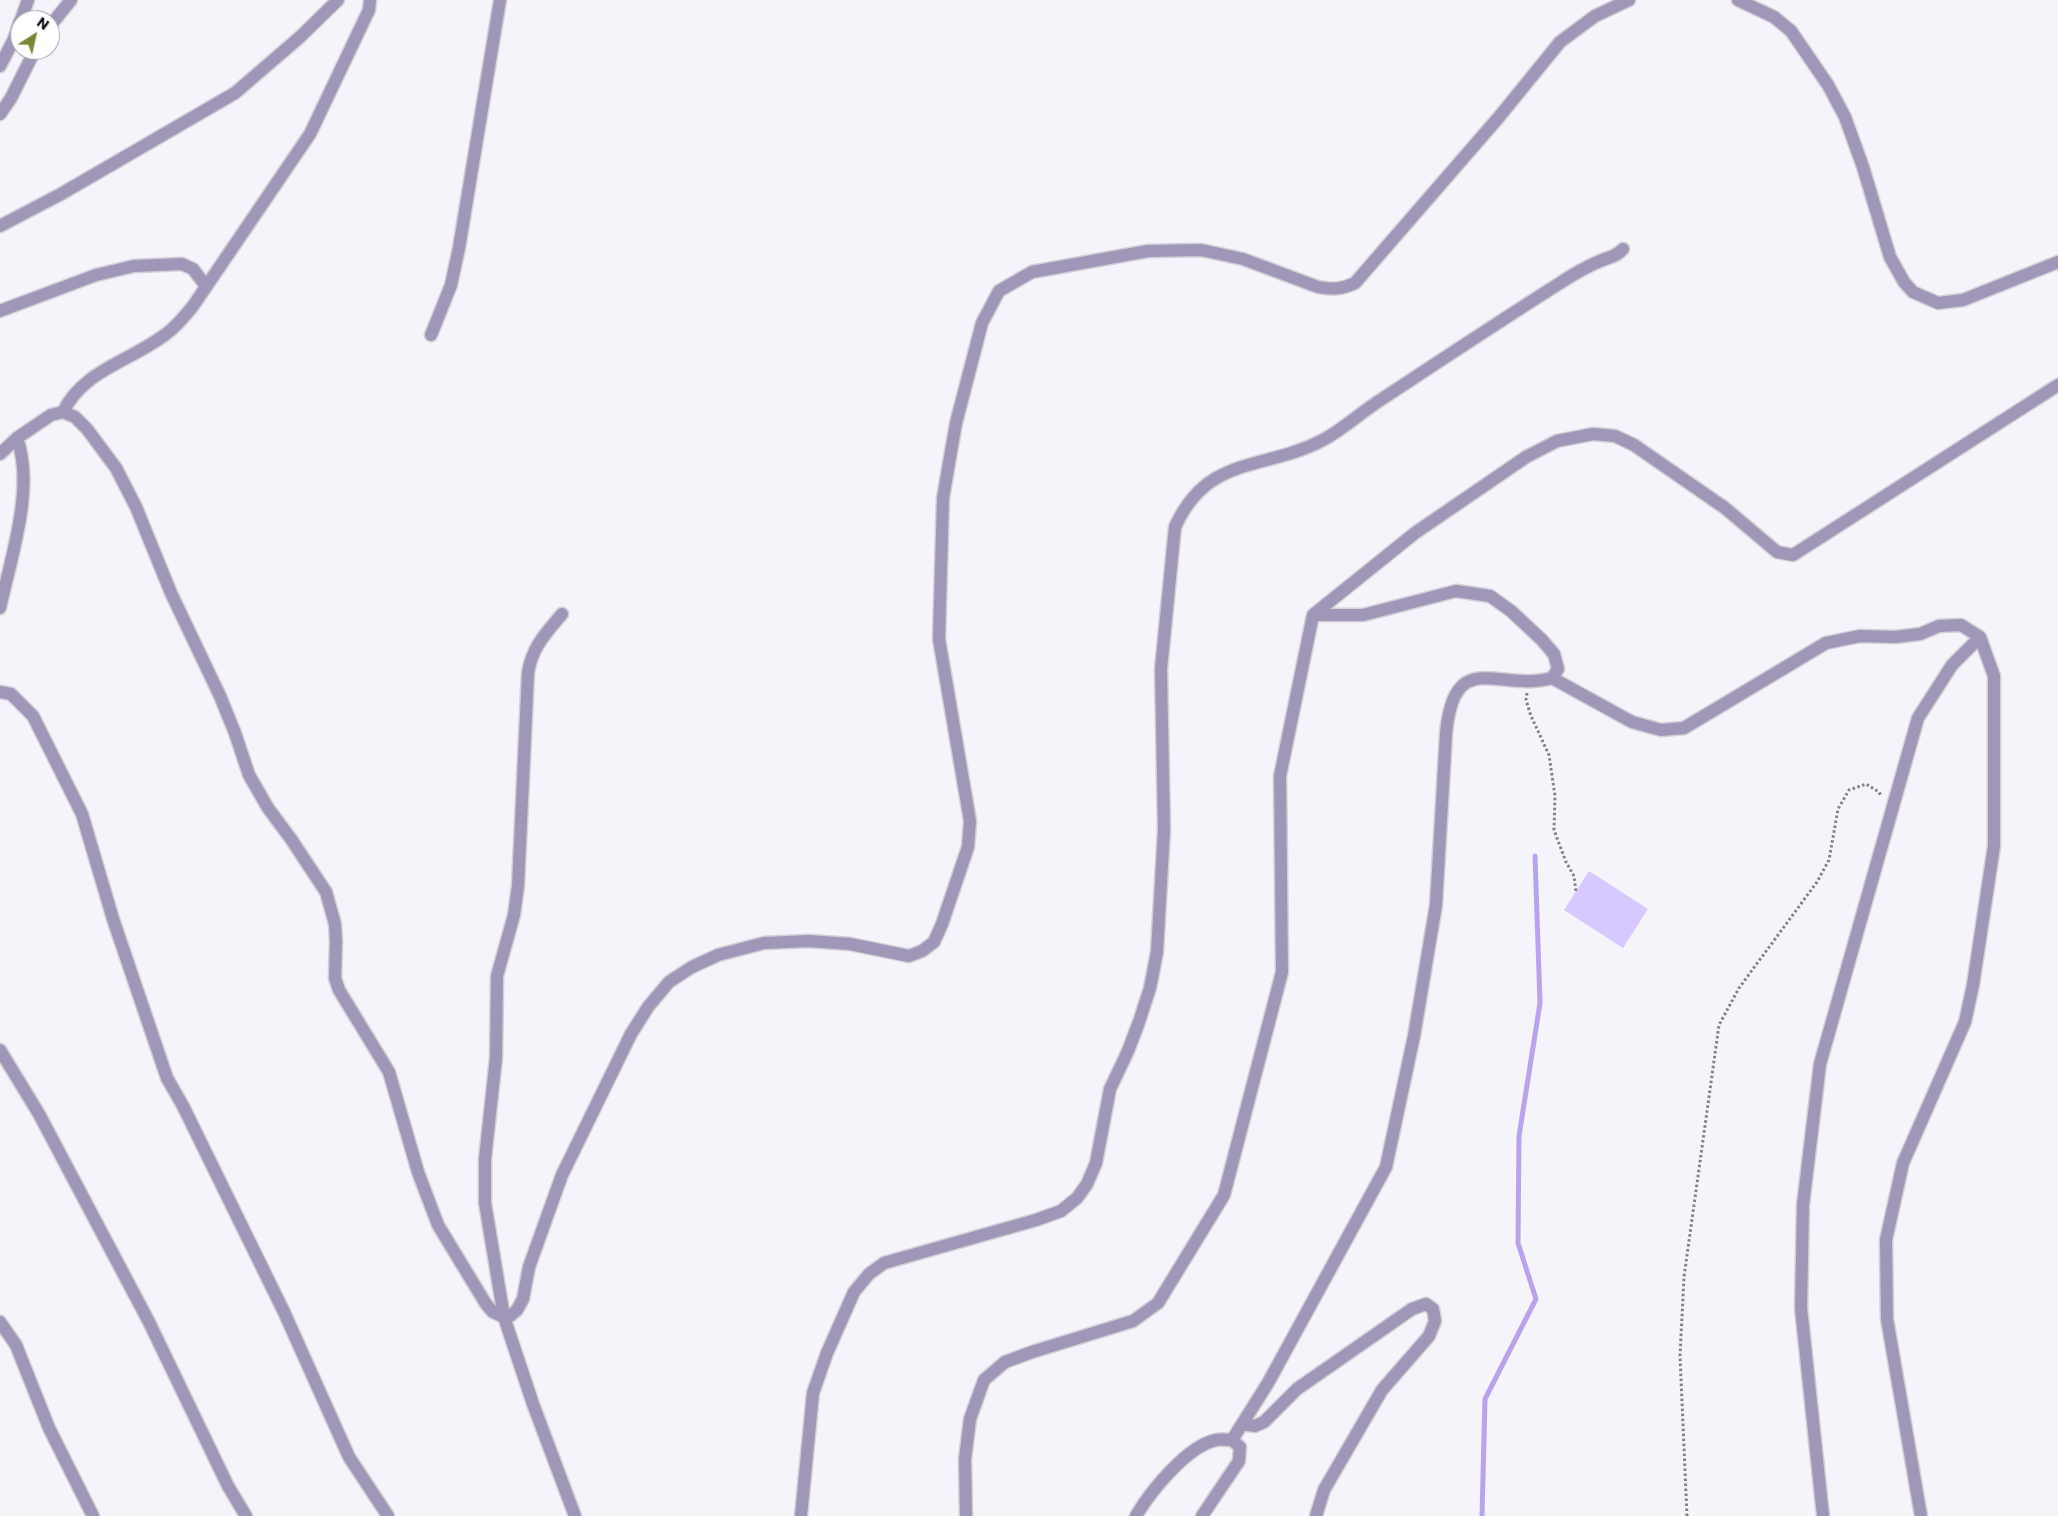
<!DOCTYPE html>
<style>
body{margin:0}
#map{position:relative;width:2058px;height:1516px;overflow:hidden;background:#f5f4fb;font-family:Poppins,sans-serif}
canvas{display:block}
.north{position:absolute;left:10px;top:10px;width:50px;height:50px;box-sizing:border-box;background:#fff;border:1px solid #a1a0a5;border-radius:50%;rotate:35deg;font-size:14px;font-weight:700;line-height:20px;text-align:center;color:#14111d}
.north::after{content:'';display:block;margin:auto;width:18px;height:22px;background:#798634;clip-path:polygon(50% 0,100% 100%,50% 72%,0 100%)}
</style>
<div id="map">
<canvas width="2058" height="1516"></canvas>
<div class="north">N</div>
</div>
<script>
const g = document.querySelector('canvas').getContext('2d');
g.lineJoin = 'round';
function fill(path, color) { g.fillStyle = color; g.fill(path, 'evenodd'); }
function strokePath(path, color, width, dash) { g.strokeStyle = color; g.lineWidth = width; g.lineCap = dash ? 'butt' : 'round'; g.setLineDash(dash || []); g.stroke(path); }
const green = new Path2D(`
 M1589,871L1648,909L1623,948L1564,910Z`);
const stream = new Path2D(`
 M1482,1516L1485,1399L1536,1299L1518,1243L1519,1136L1540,1003L1535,856`);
const path = new Path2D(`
 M1527,693L1526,700L1531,716L1549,755L1555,796L1554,830L1566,862L1574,876L1576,892
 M1687,1516L1680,1356L1684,1277L1719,1025L1739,988L1817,882L1829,860L1838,809L1849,790L1866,784L1879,792L1881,796`);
const minor = new Path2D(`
 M1738,0L1774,17L1791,31L1828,85L1845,117L1863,167L1890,257L1904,282L1913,292L1938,303L1963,300L2058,262
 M21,20L28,0
 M50,26L71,0
 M0,66L14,39L20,21
 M0,114L11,98L35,50
 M0,226L61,194L235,93L300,37L338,0
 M0,311L96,275L134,266L182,264L193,269L206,286
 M431,335L451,285L459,248L500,0
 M63,412C83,370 131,361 166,334C177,326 185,316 193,306L310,134L369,10L370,0
 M0,454L17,438L51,415L63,412L75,417L87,429L116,468L136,507L171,593L220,696L235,733L249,775L268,808L291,839L326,892L335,924L336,941L335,978L339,990L389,1072L418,1172L438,1225L486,1304L493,1312L504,1317L510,1316L517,1310L523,1299L529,1267L562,1175L631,1034L648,1007L669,982L692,967L718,955L764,943L809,941L850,944L909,956L922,951L934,942L942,924L968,847L970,821L939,639L943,498L956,423L982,323L999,291L1032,272L1148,251L1201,250L1243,259L1318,287C1332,290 1342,289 1355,283L1499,117L1560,42L1595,16L1629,0
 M0,608C11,557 35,488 17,438
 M562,614C546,633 532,647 528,673L518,886L514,915L497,976L496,1058L485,1159V1203L504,1317L533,1404L575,1516
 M1552,678L1632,722L1661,730L1684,728L1826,643L1860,636L1895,637L1920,634L1939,626L1961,625L1980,637L1994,676V846L1973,985L1965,1022L1903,1163L1886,1240L1887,1319L1921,1516
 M0,692L11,694L33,716L82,814L113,919L167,1078L183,1106L284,1312L349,1457L388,1516
 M0,1050L39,1114L149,1322L228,1486L246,1516
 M0,1322L16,1345L49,1428L93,1516
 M1242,1424L1255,1426L1264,1422L1297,1389L1412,1309L1426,1304L1433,1309L1435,1321L1429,1336L1382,1390L1324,1490L1316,1516
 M1232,1440L1268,1383L1386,1167L1414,1036L1436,905L1446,734C1454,645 1499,693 1552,678L1558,669L1554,654L1542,640L1511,611L1490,596L1456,591L1363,615H1313
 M801,1516L813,1393L827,1353L854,1292L869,1274L884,1263L1036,1220L1061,1211L1077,1198L1087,1184L1096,1163L1110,1089L1128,1051L1139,1022L1150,988L1157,952L1164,830L1161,669L1175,527C1208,454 1264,471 1323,440C1344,429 1361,412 1382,399C1441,360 1500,321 1560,283C1572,275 1586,267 1600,261C1609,257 1616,257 1623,249
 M966,1516L965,1459L970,1419L984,1380L1005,1362L1032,1352L1133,1321L1158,1303L1224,1195L1282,972L1280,776L1313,615L1415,533L1526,457L1557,441L1593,434L1615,436L1634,445L1725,508L1777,552L1793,555L2058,385
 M1136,1516C1150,1492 1187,1446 1216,1440C1221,1439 1227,1440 1232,1440L1240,1447L1239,1461L1202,1516
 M1823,1516L1801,1308L1803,1205L1820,1064L1918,718L1952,665L1980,637`);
fill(green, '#d7c8ff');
strokePath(stream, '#b9a3ee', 5);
strokePath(minor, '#d1d0d7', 15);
strokePath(path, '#82808a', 3, [2.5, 2.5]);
strokePath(minor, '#a097b8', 12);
</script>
